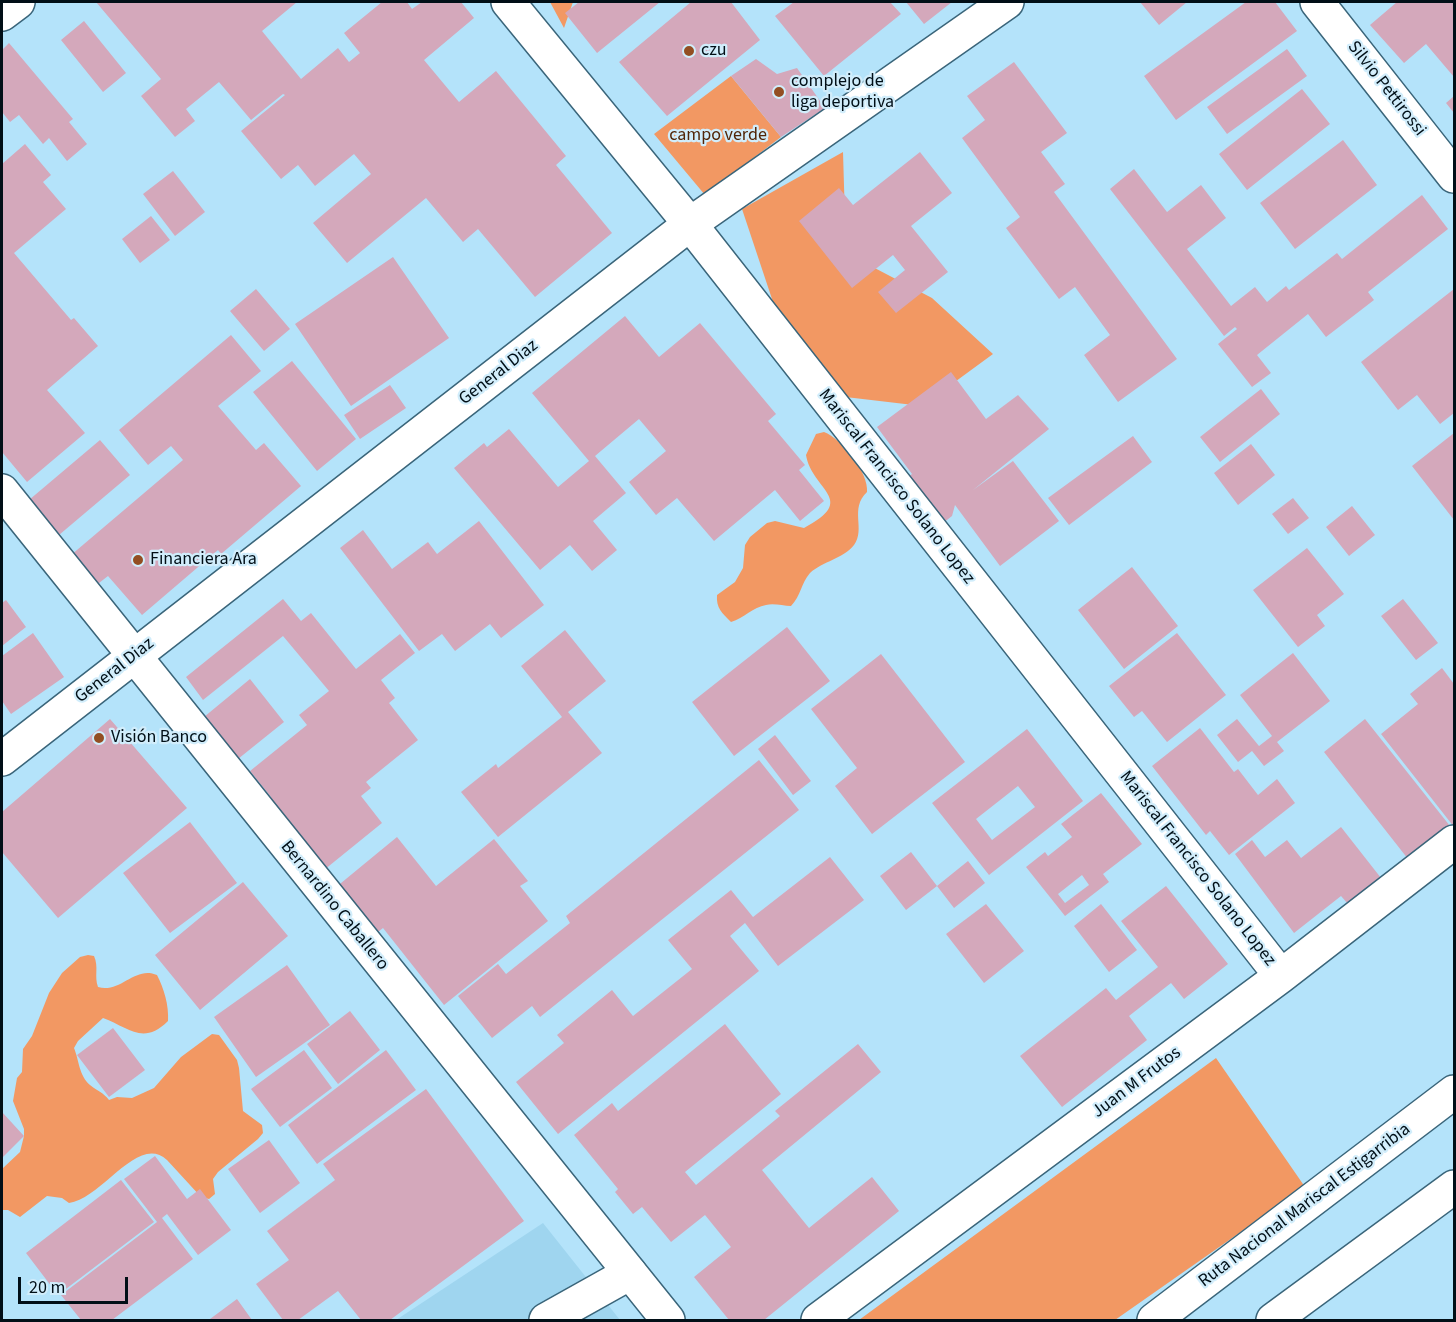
<!DOCTYPE html>
<meta charset="utf-8">
<style>
body{margin:0}
#map{position:relative;width:1456px;height:1322px;overflow:hidden;background:#b4e3fa;font-family:"Source Sans 3",sans-serif}
canvas{display:block}
.frame{position:absolute;inset:0;border:3px solid #010f17;pointer-events:none}
.scale{position:absolute;left:18px;top:1277px;width:110px;height:27px;box-sizing:border-box;border:3px solid #010f17;border-top:0;padding-left:8px;font-size:18px;line-height:21px;white-space:nowrap;color:#010f17;-webkit-text-stroke:4px #d1edfb;paint-order:stroke}
</style>
<div id="map">
<canvas width="1456" height="1322"></canvas>
<div class="frame"></div>
<div class="scale">20 m</div>
</div>
<script>
const g = document.querySelector('canvas').getContext('2d');
g.lineJoin = 'round';
function fill(path, color) { g.fillStyle = color; g.fill(path, 'evenodd'); }
function strokePath(path, color, width, dash) { g.strokeStyle = color; g.lineWidth = width; g.lineCap = dash ? 'butt' : 'round'; g.setLineDash(dash || []); g.stroke(path); }
function label(font, color, halo, rows, align = 'center') {
  g.font = font + ' "Source Sans 3",sans-serif'; g.lineWidth = 4.5; g.setLineDash([]); g.textBaseline = 'middle'; g.strokeStyle = halo; g.fillStyle = color; for (const [text, x, y, turn = 0] of rows) {
    g.save(); g.translate(x, y); g.rotate((+turn || 0) * Math.PI / 180); g.textAlign = isNaN(turn) ? turn : align; if (halo) g.strokeText(text, 0, 0); g.fillText(text, 0, 0); g.restore();
  }
}
const built = new Path2D(`
 M543,1223L620,1320H396Z`);
const green = new Path2D(`
 M550,2H573L564,28Z
 M731,76L781,137L705,195L654,134Z
 M843,152L846,253L932,298L993,354L922,406L837,396L776,311L742,209Z
 M824,432C842,439 869,473 867,492C849,509 866,529 854,545C843,559 823,561 810,573C801,583 801,596 791,606C783,606 774,603 766,605C753,607 744,618 731,622C722,613 716,608 717,595L735,582L743,568L745,545L750,537L767,523L775,521L804,528C859,499 812,491 806,455L816,434Z
 M88,955L94,956C99,967 94,976 98,987C120,994 135,965 157,975C164,989 169,1005 168,1021C143,1046 128,1027 103,1018L78,1041L74,1048C79,1060 79,1076 90,1085C97,1091 103,1092 109,1100L117,1097L132,1098L154,1088L181,1057L212,1034L219,1035L237,1060L239,1068L243,1111L262,1125L263,1133L258,1139L218,1172L213,1179L215,1194L209,1199L201,1197L167,1160C138,1133 103,1198 69,1203L62,1198L47,1196L20,1217L8,1210H2V1169L20,1152L24,1136V1129L13,1101L17,1078L22,1072L23,1049L32,1036L49,993L62,973L80,957Z
 M1216,1058L1305,1187L1115,1320H859Z`);
const building = new Path2D(`
 M96,2H297L262,31L301,79L338,48L349,62L360,53L344,33L382,2H407L412,9L422,2H461L474,18L424,60L459,102L496,71L566,156L556,165L612,233L535,297L478,229L463,242L426,198L347,263L313,223L371,174L354,154L315,186L298,165L281,179L241,131L285,95L283,94L251,120L219,82L186,109L195,121L175,137L141,96L161,79Z
 M579,2H660L597,53L565,13Z
 M691,2H731L760,40L667,116L619,62Z
 M794,2H890L901,14L824,76L775,16Z
 M906,2H952L924,24Z
 M1140,2H1187L1159,25Z
 M1246,2H1275L1297,31L1176,120L1144,76Z
 M1397,2H1454V77L1426,44L1404,63L1370,25Z
 M84,21L126,73L103,92L61,40Z
 M9,43L73,119L69,122L87,144L67,161L49,138L43,144L19,115L10,122L2,112V50Z
 M1287,49L1307,76L1227,134L1207,107Z
 M756,59L777,74L797,68L825,108L781,137L731,76Z
 M1014,62L1067,133L1041,152L1065,184L1054,192L1177,359L1118,402L1084,355L1110,335L1075,287L1059,299L1006,228L1020,217L962,138L985,120L967,96Z
 M1302,89L1330,124L1247,190L1219,154Z
 M1454,96V113L1446,103Z
 M1343,140L1377,185L1295,249L1260,203Z
 M25,144L51,175L43,182L66,209L14,253L71,320L74,318L98,346L47,390L85,433L27,482L2,452V164Z
 M920,152L952,193L911,226L948,272L896,313L878,292L905,270L893,255L852,288L799,221L839,188L853,205Z
 M1134,169L1167,212L1201,185L1226,218L1187,249L1231,306L1255,287L1267,302L1286,286L1289,290L1337,253L1342,259L1422,195L1448,229L1368,292L1374,300L1326,337L1308,314L1257,355L1271,373L1252,387L1218,344L1237,329L1235,327L1224,336L1110,189Z
 M173,171L205,212L175,236L143,194Z
 M151,216L170,240L140,263L122,239Z
 M393,257L449,338L351,406L295,324Z
 M256,289L290,329L264,351L230,311Z
 M1454,289V413L1440,424L1417,395L1398,410L1361,362Z
 M625,316L659,357L700,323L776,414L768,421L805,465L799,470L824,501L800,521L775,490L714,541L677,498L656,515L629,482L666,451L639,419L595,456L626,493L593,521L617,550L592,571L570,545L540,570L454,468L484,443L487,447L509,429L558,487L589,461L532,393Z
 M231,335L261,371L218,406L256,450L264,443L301,486L221,554L218,550L142,615L108,576L90,590L64,561L183,460L171,446L148,465L119,430Z
 M292,361L356,439L317,471L253,392Z
 M951,372L986,419L1018,395L1049,429L973,490L1013,461L1059,521L1000,566L955,505L952,516L938,527L904,480L912,474L877,427Z
 M390,385L406,408L360,439L344,415Z
 M1261,389L1280,414L1220,462L1200,437Z
 M1454,433V520L1412,466Z
 M1133,436L1152,462L1069,525L1048,498Z
 M100,440L130,475L59,535L29,500Z
 M1251,444L1275,475L1238,505L1214,473Z
 M1293,498L1309,518L1288,534L1272,514Z
 M1352,506L1375,535L1349,556L1326,527Z
 M479,521L544,605L501,638L490,624L455,651L442,634L419,651L340,548L363,530L392,569L428,542L437,554Z
 M1307,548L1344,594L1317,615L1325,626L1298,647L1253,590Z
 M1132,567L1178,626L1124,669L1078,610Z
 M283,599L301,621L311,613L356,669L400,634L415,653L381,680L395,698L389,703L418,740L366,782L371,788L361,796L382,823L324,870L267,801L271,797L250,771L307,725L299,715L329,691L283,636L203,700L186,677Z
 M1403,599L1438,643L1416,660L1381,616Z
 M6,600L26,627L2,646V603Z
 M787,627L830,681L734,756L692,702Z
 M565,630L606,681L568,712L602,753L498,837L461,792L496,764L498,768L562,717L521,666Z
 M33,633L64,677L11,714L2,701V656Z
 M1177,633L1226,695L1167,742L1142,711L1134,717L1109,686Z
 M1293,653L1330,701L1277,742L1284,751L1264,766L1252,751L1238,762L1217,735L1237,719L1259,746L1272,736L1240,695Z
 M881,654L965,762L872,834L835,786L857,768L811,709Z
 M1442,668L1454,684V827L1381,734L1418,704L1410,694Z
 M250,679L284,722L238,759L204,717Z
 M110,719L187,808L58,918L2,852V812Z
 M1365,719L1450,826L1408,859L1324,752Z
 M1200,728L1234,772L1238,769L1258,795L1277,779L1295,803L1229,855L1210,831L1206,835L1152,766Z
 M1027,729L1083,801L989,875L932,803ZM1018,786L1035,807L992,840L976,819Z
 M775,735L811,781L793,795L758,749Z
 M759,760L799,810L540,1017L532,1006L492,1038L458,996L498,964L506,974L570,923L566,916Z
 M1101,793L1142,844L1103,874L1109,882L1065,916L1026,867L1045,852L1048,856L1072,837L1061,824ZM1082,875L1089,885L1065,903L1058,894Z
 M190,822L237,883L170,933L123,873Z
 M1341,827L1381,878L1348,904L1341,896L1294,933L1235,854L1252,840L1265,857L1287,840L1301,858Z
 M397,837L436,886L494,839L528,881L520,886L548,921L444,1005L383,928L373,936L335,888Z
 M911,852L937,886L906,910L880,876Z
 M830,857L864,900L778,966L745,923L730,936L759,971L558,1134L516,1082L564,1043L557,1035L612,990L633,1016L692,969L668,940L731,890L753,917Z
 M968,861L985,883L954,908L937,886Z
 M243,882L288,936L200,1010L155,955Z
 M1166,886L1228,964L1184,999L1171,983L1129,1016L1147,1040L1062,1107L1020,1056L1106,988L1116,1000L1158,967L1121,921Z
 M986,904L1024,951L984,983L946,934Z
 M1101,904L1137,950L1109,972L1074,926Z
 M287,965L330,1025L256,1077L214,1017Z
 M350,1011L380,1050L338,1084L307,1044Z
 M725,1024L781,1094L685,1172L696,1185L780,1116L775,1111L858,1044L881,1072L762,1170L809,1228L872,1177L899,1211L764,1320H729L694,1277L731,1247L705,1215L671,1242L642,1207L633,1214L615,1192L618,1189L574,1135L612,1103L618,1111Z
 M113,1028L145,1070L109,1097L77,1055Z
 M304,1050L332,1088L280,1127L251,1089Z
 M386,1050L416,1090L317,1164L288,1125Z
 M426,1089L524,1221L390,1320H361L338,1291L298,1320H283L256,1284L289,1260L267,1231L335,1180L323,1164Z
 M2,1112L24,1136L2,1158Z
 M269,1140L300,1183L260,1213L228,1169Z
 M155,1156L187,1199L200,1189L231,1230L198,1255L167,1214L162,1218L193,1259L112,1320H81L61,1295L157,1222L124,1179Z
 M121,1180L154,1222L58,1295L26,1253Z
 M237,1299L252,1320H208L210,1319Z`);
const minor = new Path2D(`
 M508,2L690,224L1281,976
 M1317,2L1454,176
 M2,14L18,2
 M2,759L690,224L1007,2
 M546,1320L630,1273
 M818,1320L1281,976L1454,842`);
const highway = new Path2D(`
 M2,491L668,1320
 M822,1318L823,1320
 M1154,1320L1454,1092
 M1273,1320L1454,1187`);
const markers = [
 [689,51,6,"#934e23"],
 [779,92,6,"#934e23"],
 [138,560,6,"#934e23"],
 [99,738,6,"#934e23"]
];
const poiNames = [
 ["czu",701,51],
 ["complejo de",791,82],
 ["liga deportiva",791,103],
 ["Financiera Ara",150,560],
 ["Visión Banco",111,738]
];
const streetNames = [
 ["Silvio Pettirossi",1386,89,52],
 ["General Diaz",499,373,-38],
 ["Mariscal Francisco Solano Lopez",896,487,52],
 ["General Diaz",115,671,-38],
 ["Mariscal Francisco Solano Lopez",1197,869,52],
 ["Bernardino Caballero",334,906,51],
 ["Juan M Frutos",1137,1083,-37],
 ["Ruta Nacional Mariscal Estigarribia",1305,1206,-37]
];
const parkNames = [
 ["campo verde",718,136]
];
fill(built, '#9fd5ef');
fill(green, '#f29863');
fill(building, '#d4a8bb');
strokePath(minor, '#3a657a', 36);
strokePath(highway, '#3a657a', 36);
strokePath(minor, '#fff', 33);
strokePath(highway, '#fff', 33);
for (const [x, y, r, color] of markers) { const dot = new Path2D(); dot.arc(x, y, r, 0, 2 * Math.PI); g.fillStyle = color; g.fill(dot); strokePath(dot, '#d1edfb', 2); }
label('18px', '#010f17', '#d1edfb', poiNames, 'left');
label('18px', '#010f17', '#d1edfb', streetNames);
label('18px', '#512507', '#d1edfb', parkNames);
</script>
